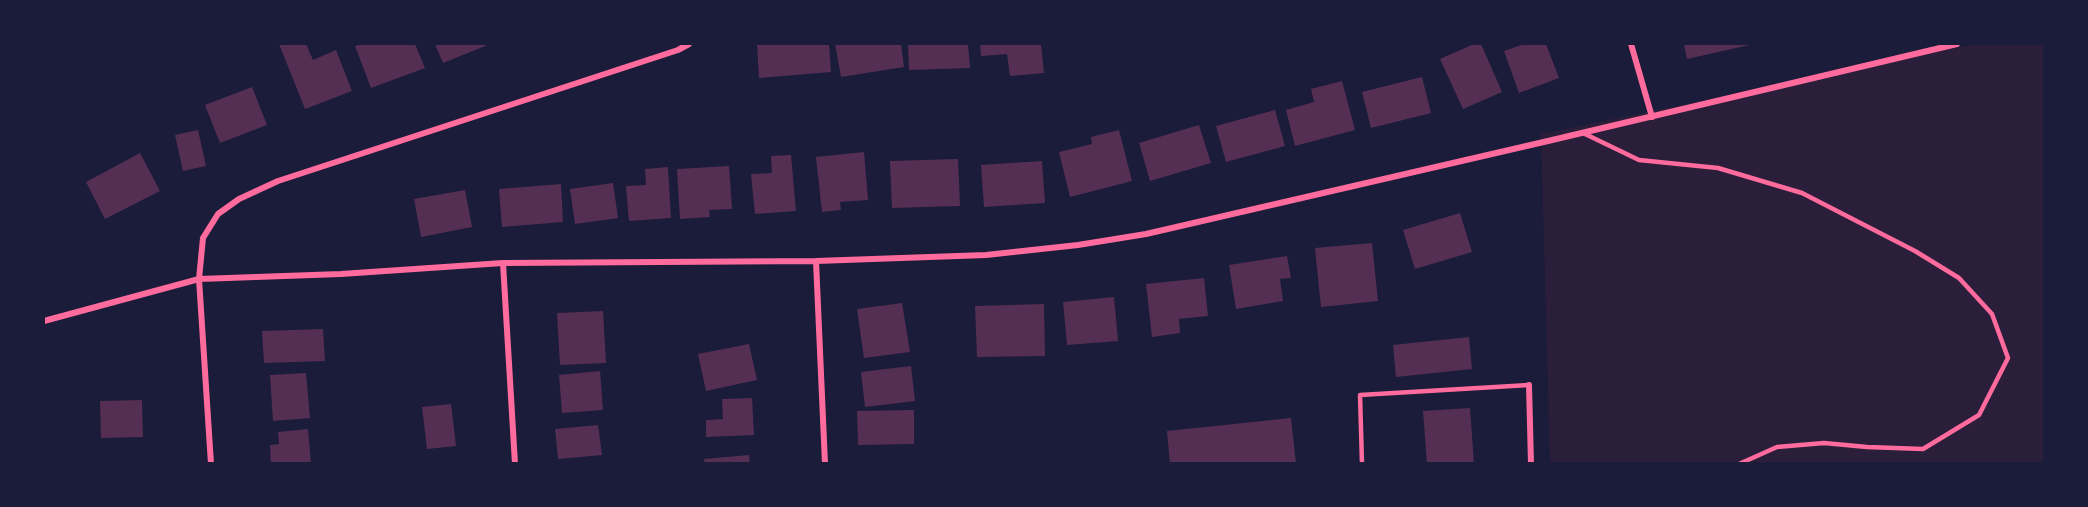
<!DOCTYPE html>
<style>
body{margin:0}
#map{position:relative;width:2088px;height:507px;overflow:hidden;background:#1b1b3a;font-family:Spectral,serif}
canvas{display:block}
.frame{position:absolute;inset:0;border:45px solid #1b1b3a;pointer-events:none}
</style>
<div id="map">
<canvas width="2088" height="507"></canvas>
<div class="frame"></div>
</div>
<script>
const g = document.querySelector('canvas').getContext('2d');
g.lineJoin = 'round';
function fill(path, color) { g.fillStyle = color; g.fill(path, 'evenodd'); }
function strokePath(path, color, width, dash) { g.strokeStyle = color; g.lineWidth = width; g.lineCap = dash ? 'butt' : 'round'; g.setLineDash(dash || []); g.stroke(path); }
const green = new Path2D(`
 M1974,44H2044V463H1550L1541,134Z`);
const building = new Path2D(`
 M279,44H306L313,60L336,50L352,91L305,109Z
 M362,44H415L425,68L371,88L355,46Z
 M435,44H490L443,63Z
 M757,44H829L831,72L759,78Z
 M835,44H901L904,67L841,77Z
 M908,44H968L970,68L909,70Z
 M980,44H1041L1044,73L1010,76L1007,54L981,56Z
 M1474,44H1481L1502,92L1463,109L1440,59Z
 M1524,44H1546L1559,78L1519,93L1504,51Z
 M1684,44H1754L1687,59Z
 M1422,77L1431,113L1371,128L1362,92Z
 M1342,81L1355,130L1295,146L1286,110L1314,102L1311,89Z
 M252,87L267,125L220,143L205,105Z
 M1275,110L1285,146L1226,162L1216,126Z
 M1199,125L1211,163L1150,181L1139,143Z
 M198,130L206,166L183,171L175,135Z
 M1119,130L1132,181L1070,197L1059,152L1092,144L1091,137Z
 M864,152L868,200L840,202L841,210L822,212L816,157Z
 M140,153L160,191L105,219L86,182Z
 M791,155L796,211L755,214L751,174L772,173L771,156Z
 M958,159L960,206L892,208L890,161Z
 M1042,161L1045,203L984,207L981,165Z
 M729,166L732,209L709,210L710,217L680,219L677,169Z
 M668,167L671,218L629,221L626,186L646,185L645,169Z
 M613,183L618,218L575,224L570,189Z
 M561,184L563,222L502,227L499,189Z
 M465,190L472,227L421,237L414,199Z
 M1460,213L1472,252L1415,269L1403,230Z
 M1372,243L1378,301L1321,307L1315,248Z
 M1287,256L1291,278L1280,279L1283,301L1236,309L1229,265Z
 M1204,278L1208,316L1179,319L1180,333L1152,337L1146,284Z
 M1114,297L1118,341L1067,345L1063,302Z
 M902,303L910,352L864,358L857,309Z
 M1044,304L1045,356L977,357L975,306Z
 M603,311L606,363L560,365L557,313Z
 M323,329L325,361L264,363L262,331Z
 M1469,337L1472,369L1396,377L1393,345Z
 M749,344L757,380L706,391L698,354Z
 M911,366L915,401L865,407L861,372Z
 M600,371L603,410L562,413L559,375Z
 M306,373L310,418L273,421L270,375Z
 M752,398L754,435L706,437V420L723,419L722,399Z
 M142,400L143,437L101,438L100,401Z
 M451,404L456,446L427,449L422,407Z
 M1470,408L1474,464H1427L1423,411Z
 M914,410V444L858,445L857,411Z
 M1291,418L1296,464H1170L1167,431Z
 M598,425L602,455L558,459L555,429Z
 M308,429L311,464H271L270,445L279,444L278,432Z
 M749,455L750,464H705L704,459Z`);
const service = new Path2D(`
 M1583,133L1639,160L1718,168L1802,193L1915,251L1959,278L1992,314L2008,358L1979,415L1923,449L1867,447L1824,443L1777,447L1739,464
 M1362,464L1360,395L1529,385`);
const minor = new Path2D(`
 M1631,44L1652,117
 M816,261L825,464
 M503,263L515,464
 M44,321L199,279L341,274L503,263L816,261L986,255L1078,245L1146,234L1548,141L1957,44
 M1529,385L1531,464
 M211,464L199,279L203,238L218,214L239,199L278,181L678,50L689,44`);
fill(green, '#2a1e3b');
fill(building, '#542f53');
strokePath(service, '#ff6b9d', 4.5);
strokePath(minor, '#ff6b9d', 6);
</script>
